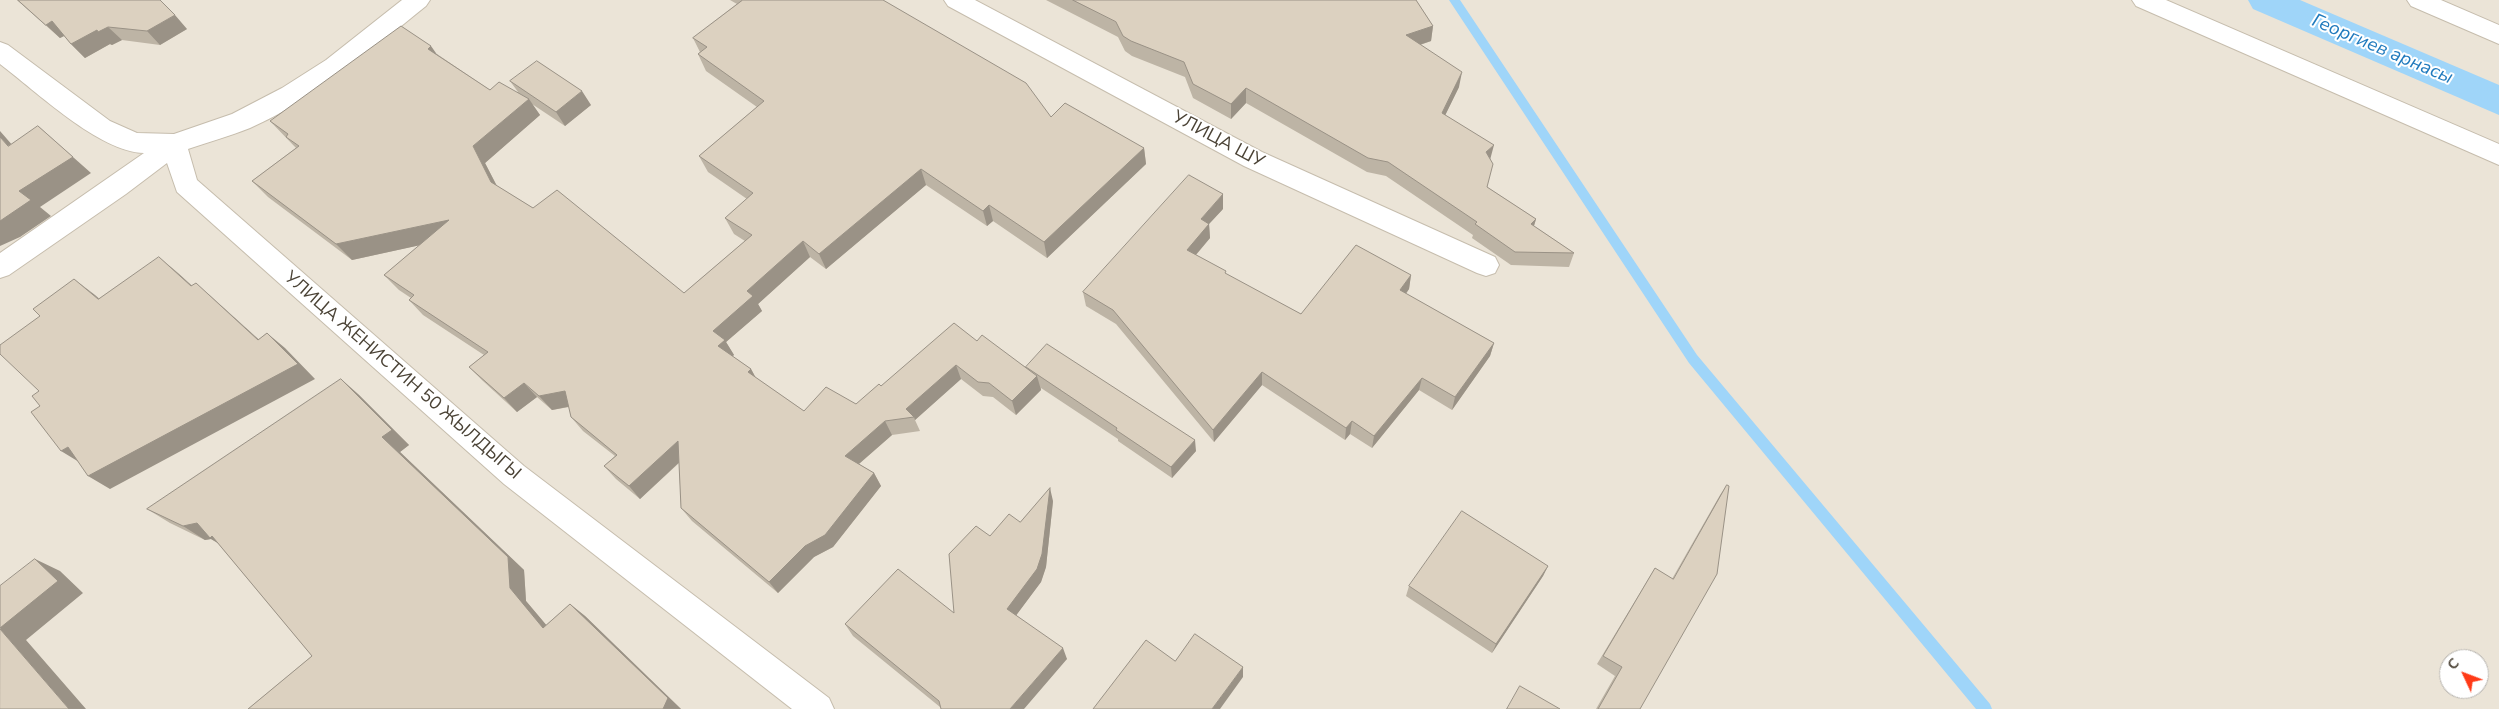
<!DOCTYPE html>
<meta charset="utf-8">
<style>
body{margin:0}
#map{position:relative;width:2499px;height:709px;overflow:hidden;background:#f6f2e9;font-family:"Nunito Sans",sans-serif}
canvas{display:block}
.north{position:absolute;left:2439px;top:649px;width:50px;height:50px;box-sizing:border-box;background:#fff;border:1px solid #b7b4af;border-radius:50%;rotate:313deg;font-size:14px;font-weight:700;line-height:20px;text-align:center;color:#4b4336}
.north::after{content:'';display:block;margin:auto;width:18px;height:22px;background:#ff3a17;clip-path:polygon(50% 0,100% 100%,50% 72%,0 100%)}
</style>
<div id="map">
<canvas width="2499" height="709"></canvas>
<div class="north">С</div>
</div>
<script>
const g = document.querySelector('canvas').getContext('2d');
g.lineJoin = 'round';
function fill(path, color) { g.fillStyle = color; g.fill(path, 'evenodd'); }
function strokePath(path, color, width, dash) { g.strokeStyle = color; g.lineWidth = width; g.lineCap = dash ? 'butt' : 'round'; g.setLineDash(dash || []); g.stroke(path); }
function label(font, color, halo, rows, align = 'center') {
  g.font = font + ' "Nunito Sans",sans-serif'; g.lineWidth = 4; g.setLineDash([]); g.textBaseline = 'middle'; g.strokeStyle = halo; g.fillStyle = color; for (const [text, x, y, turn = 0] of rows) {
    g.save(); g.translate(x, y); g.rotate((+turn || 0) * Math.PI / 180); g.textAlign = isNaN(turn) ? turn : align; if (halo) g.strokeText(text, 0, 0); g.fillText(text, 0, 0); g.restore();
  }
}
const residential = new Path2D(`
 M0,0H2499V709H0ZM2449,659H2479V689H2449Z`);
const stream = new Path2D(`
 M1449,0H1460L1697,355L1990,704L1992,709H1976L1689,363Z`);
const canal = new Path2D(`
 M2248,0H2300L2499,85V115L2253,9Z`);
const minor = new Path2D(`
 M402,0H430L426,6C371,50 316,99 250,128C230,136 208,142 188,149L197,180L524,466L829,698L834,709H792L504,484L177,192L167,163L126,194L9,275L0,278V253L144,153C99,152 36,91 0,64V42L8,45L110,121L137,133L174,134L232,114L282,88L326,60Z
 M944,0H975L1262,152L1495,257L1499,265L1495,273L1486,276L1477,273L1244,166L948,6Z
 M2132,0H2166L2499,144V165L2136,6Z
 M2407,0H2441L2499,25V44L2411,6Z`);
const wall = new Path2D(`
 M17,0H18L187,29L160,45L122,40L112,45L110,44L85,58L71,44L64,36L60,38Z
 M730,0H883L1051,117L1144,148L1146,164L1047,258L993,221L987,226L926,185L826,269L810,257L758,304L762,311L726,342L734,355L732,356L751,369L756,378L804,411L856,404L881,386L977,341L1026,367L1196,451L1172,478L1118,441V439L1041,388V390L1016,415L993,397L983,396L961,379L915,420L920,431L892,435L859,464L874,473L881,486L833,547L814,557L778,593L692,521L681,508L679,463L640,499L616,479L604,466L615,456L583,431L571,417L569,407L552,410L537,397L517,412L483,381L469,367L484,355L423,315L409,300L411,298L399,290L384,275L420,245L352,260L268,197L252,181L296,148L270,121L437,54L490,90L518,92L510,81L591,105L565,126L532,104L540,115L485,163L497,186L533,208L684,293L745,241L734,234L725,218L747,199L708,172L699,156L757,107L706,71L698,54L700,52L693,38L737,4Z
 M1046,0H1416L1433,26L1431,41L1420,45L1459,87L1445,115L1490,160L1487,187L1536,219L1534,226L1574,253L1569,267L1511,265L1472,238L1473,235L1386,176L1367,172L1246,103L1231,119L1193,98L1185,77L1132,56L1125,51L1118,37Z
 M1223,209L1209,224L1210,238L1196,255L1227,275L1301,314L1411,275L1409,289L1406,294L1494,343L1490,356L1452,410L1419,390L1372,448L1350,434L1345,440L1262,385L1214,442L1116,324L1086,306L1083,292Z
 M341,379L359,395L409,445L400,452L524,570L526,601L546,625L570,604L585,616L681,709H248L312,656L217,542L211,539L205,540L170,523L147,509Z
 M1727,485L1640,709H1596L1615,676L1597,664L1655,568L1672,579L1720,495Z
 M1053,501L1046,567L1041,582L1016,615L1067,659L940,707L853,636L845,624L954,613L1020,522Z
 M1548,566L1543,576L1492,653L1406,596L1409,586Z`);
const shadedWall = new Path2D(`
 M175,15L187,29L160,45L147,31Z
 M52,21L66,35L60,38L46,25Z
 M1433,26L1431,41L1404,50L1406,35Z
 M108,27L122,40L112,45L110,44L85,58L71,44L97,30Z
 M431,46L443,63L428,49Z
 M1462,72L1459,87L1439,128L1442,113Z
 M1246,88V103L1231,119V104Z
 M582,91L591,105L565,126L556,112Z
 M529,99L540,115L485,163L503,198L491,182L473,146Z
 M38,126L91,173L40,207L51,216L20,237L0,246V221L19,191Z
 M0,131L27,162L8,146L0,137Z
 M1494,145L1490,160L1486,152Z
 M1144,148L1146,164L1047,258L1044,242Z
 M921,169L926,185L826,269L819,254Z
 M1223,194V209L1209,224L1210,238L1188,264L1187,250L1201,219Z
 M989,205L993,221L987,226L983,211Z
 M1536,219L1532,232L1531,224Z
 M449,220L462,236L352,260L336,244Z
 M803,241L810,257L758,304L762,311L726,342L734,355L727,361L718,346L713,331L747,291Z
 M159,257L178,273L210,302L191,286Z
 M1411,275L1409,289L1398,304L1400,290Z
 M74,279L95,295L118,315L98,299Z
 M196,283L214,299L276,355L258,340Z
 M267,333L285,348L315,379L110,489L88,476Z
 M1494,343L1490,356L1452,410L1455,397Z
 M956,365L961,379L915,420L914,417L906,409Z
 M751,369L759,384L748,372Z
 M1262,372V385L1214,442L1213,430Z
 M1037,376L1041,390L1016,415L1012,401Z
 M1422,378L1419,390L1372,448L1374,436Z
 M341,379L359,395L409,445L400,452L524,570L526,601L559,640L543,628L382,437Z
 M524,383L537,397L517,412L504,398Z
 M565,391L577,405L552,410L539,396Z
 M885,421L892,435L853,469L845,456Z
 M1352,421L1350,434L1345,440L1346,428Z
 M1195,440L1196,451L1172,478L1171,467Z
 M678,441L688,454L640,499L629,486Z
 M68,447L84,465L61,451Z
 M874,473L881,486L833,547L814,557L778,593L769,582Z
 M1050,488L1053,501L1046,567L1041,582L1012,621L1007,609Z
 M197,523L232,552L211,539L205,540L183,526Z
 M35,559L60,571L83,593L26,640L86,709H69L0,629Z
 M1548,566L1543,576L1492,653L1496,644Z
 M570,604L585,616L681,709H663Z
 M1063,648L1067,659L1024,709H1010Z
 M1243,667V677L1220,709H1212Z`);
const building = new Path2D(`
 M18,0H160L175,15L147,31L108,27L98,32L97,30L71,44L52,21L46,25Z
 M743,0H883L1026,83L1051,117L1065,103L1144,148L1044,242L989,205L983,211L921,169L819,254L803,241L747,291L753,296L713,331L725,340L718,346L751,369L748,372L804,411L826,387L856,404L879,384L881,386L954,323L977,341L982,335L1037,376L1012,401L989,383L978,382L956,365L906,409L914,417L885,421L845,456L874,473L825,535L805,546L769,582L681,508L678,441L629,486L604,466L617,455L571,417L565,391L539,396L524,383L504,398L469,367L488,352L409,300L414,295L384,275L449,220L336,244L252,181L299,146L286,137L288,134L270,121L401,26L431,46L428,49L490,90L499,82L529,99L473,146L491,182L533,208L557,190L684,293L752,235L725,218L753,193L699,156L764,101L698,54L707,47L693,38Z
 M1073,0H1416L1433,26L1406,35L1462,72L1442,113L1494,145L1486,152L1493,164L1487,187L1536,219L1531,224L1574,253L1515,252L1475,224L1477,222L1388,162L1368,158L1246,88L1231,104L1193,84L1184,62L1131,41L1123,36L1116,22Z
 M537,61L582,91L556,112L510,81Z
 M38,126L73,157L19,191L31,200L0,221V137L8,146Z
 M1189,175L1223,194L1201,219L1209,224L1187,250L1226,271L1225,273L1301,314L1356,245L1411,275L1400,290L1494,343L1455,397L1422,378L1374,436L1352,421L1346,428L1262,372L1213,430L1113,310L1083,292Z
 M159,257L191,286L196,283L258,340L267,333L298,364L88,476L68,447L61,451L31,412L40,406L32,396L39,391L0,354V345L40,316L33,309L74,279L98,299Z
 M1047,344L1195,440L1171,467L1116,430L1117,428L1026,367Z
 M341,379L392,430L382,437L508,557L510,588L543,628L570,604L668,698L663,709H248L312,656L212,536L210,538L197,523L183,526L147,509Z
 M1727,485L1729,486L1717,574L1640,709H1598L1622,667L1603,656L1655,568L1673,579Z
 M1050,488L1042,554L1037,569L1007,609L1063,648L1010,709H941L939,701L845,624L898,569L954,613L949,554L976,526L990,536L1009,514L1020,522Z
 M1462,511L1548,566L1496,644L1409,586Z
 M35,559L58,581L0,628V586Z
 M0,629L69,709H0Z
 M1195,634L1243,667L1212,709H1093L1146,640L1175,661Z
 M1520,686L1560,709H1507Z`);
const streetNames = [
 ["УЛИЦА ШУ",1218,140,28],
 ["УЛИЦА ЖЕНИСТИН 50 ЖЫЛДЫГЫ",402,376,41]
];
const waterNames = [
 ["Георгиев арнасы",2382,50,23]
];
fill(residential, '#ebe4d7');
fill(stream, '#9fd5f9');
fill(canal, '#9fd5f9');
strokePath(minor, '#c6bdad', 2);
fill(minor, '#fff');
fill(wall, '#bdb4a5');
fill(shadedWall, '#9a9286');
fill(building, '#dcd1c0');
strokePath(building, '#9a9286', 1);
label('18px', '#4b4336', '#fff', streetNames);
label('italic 19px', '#207abd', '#fff', waterNames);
</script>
